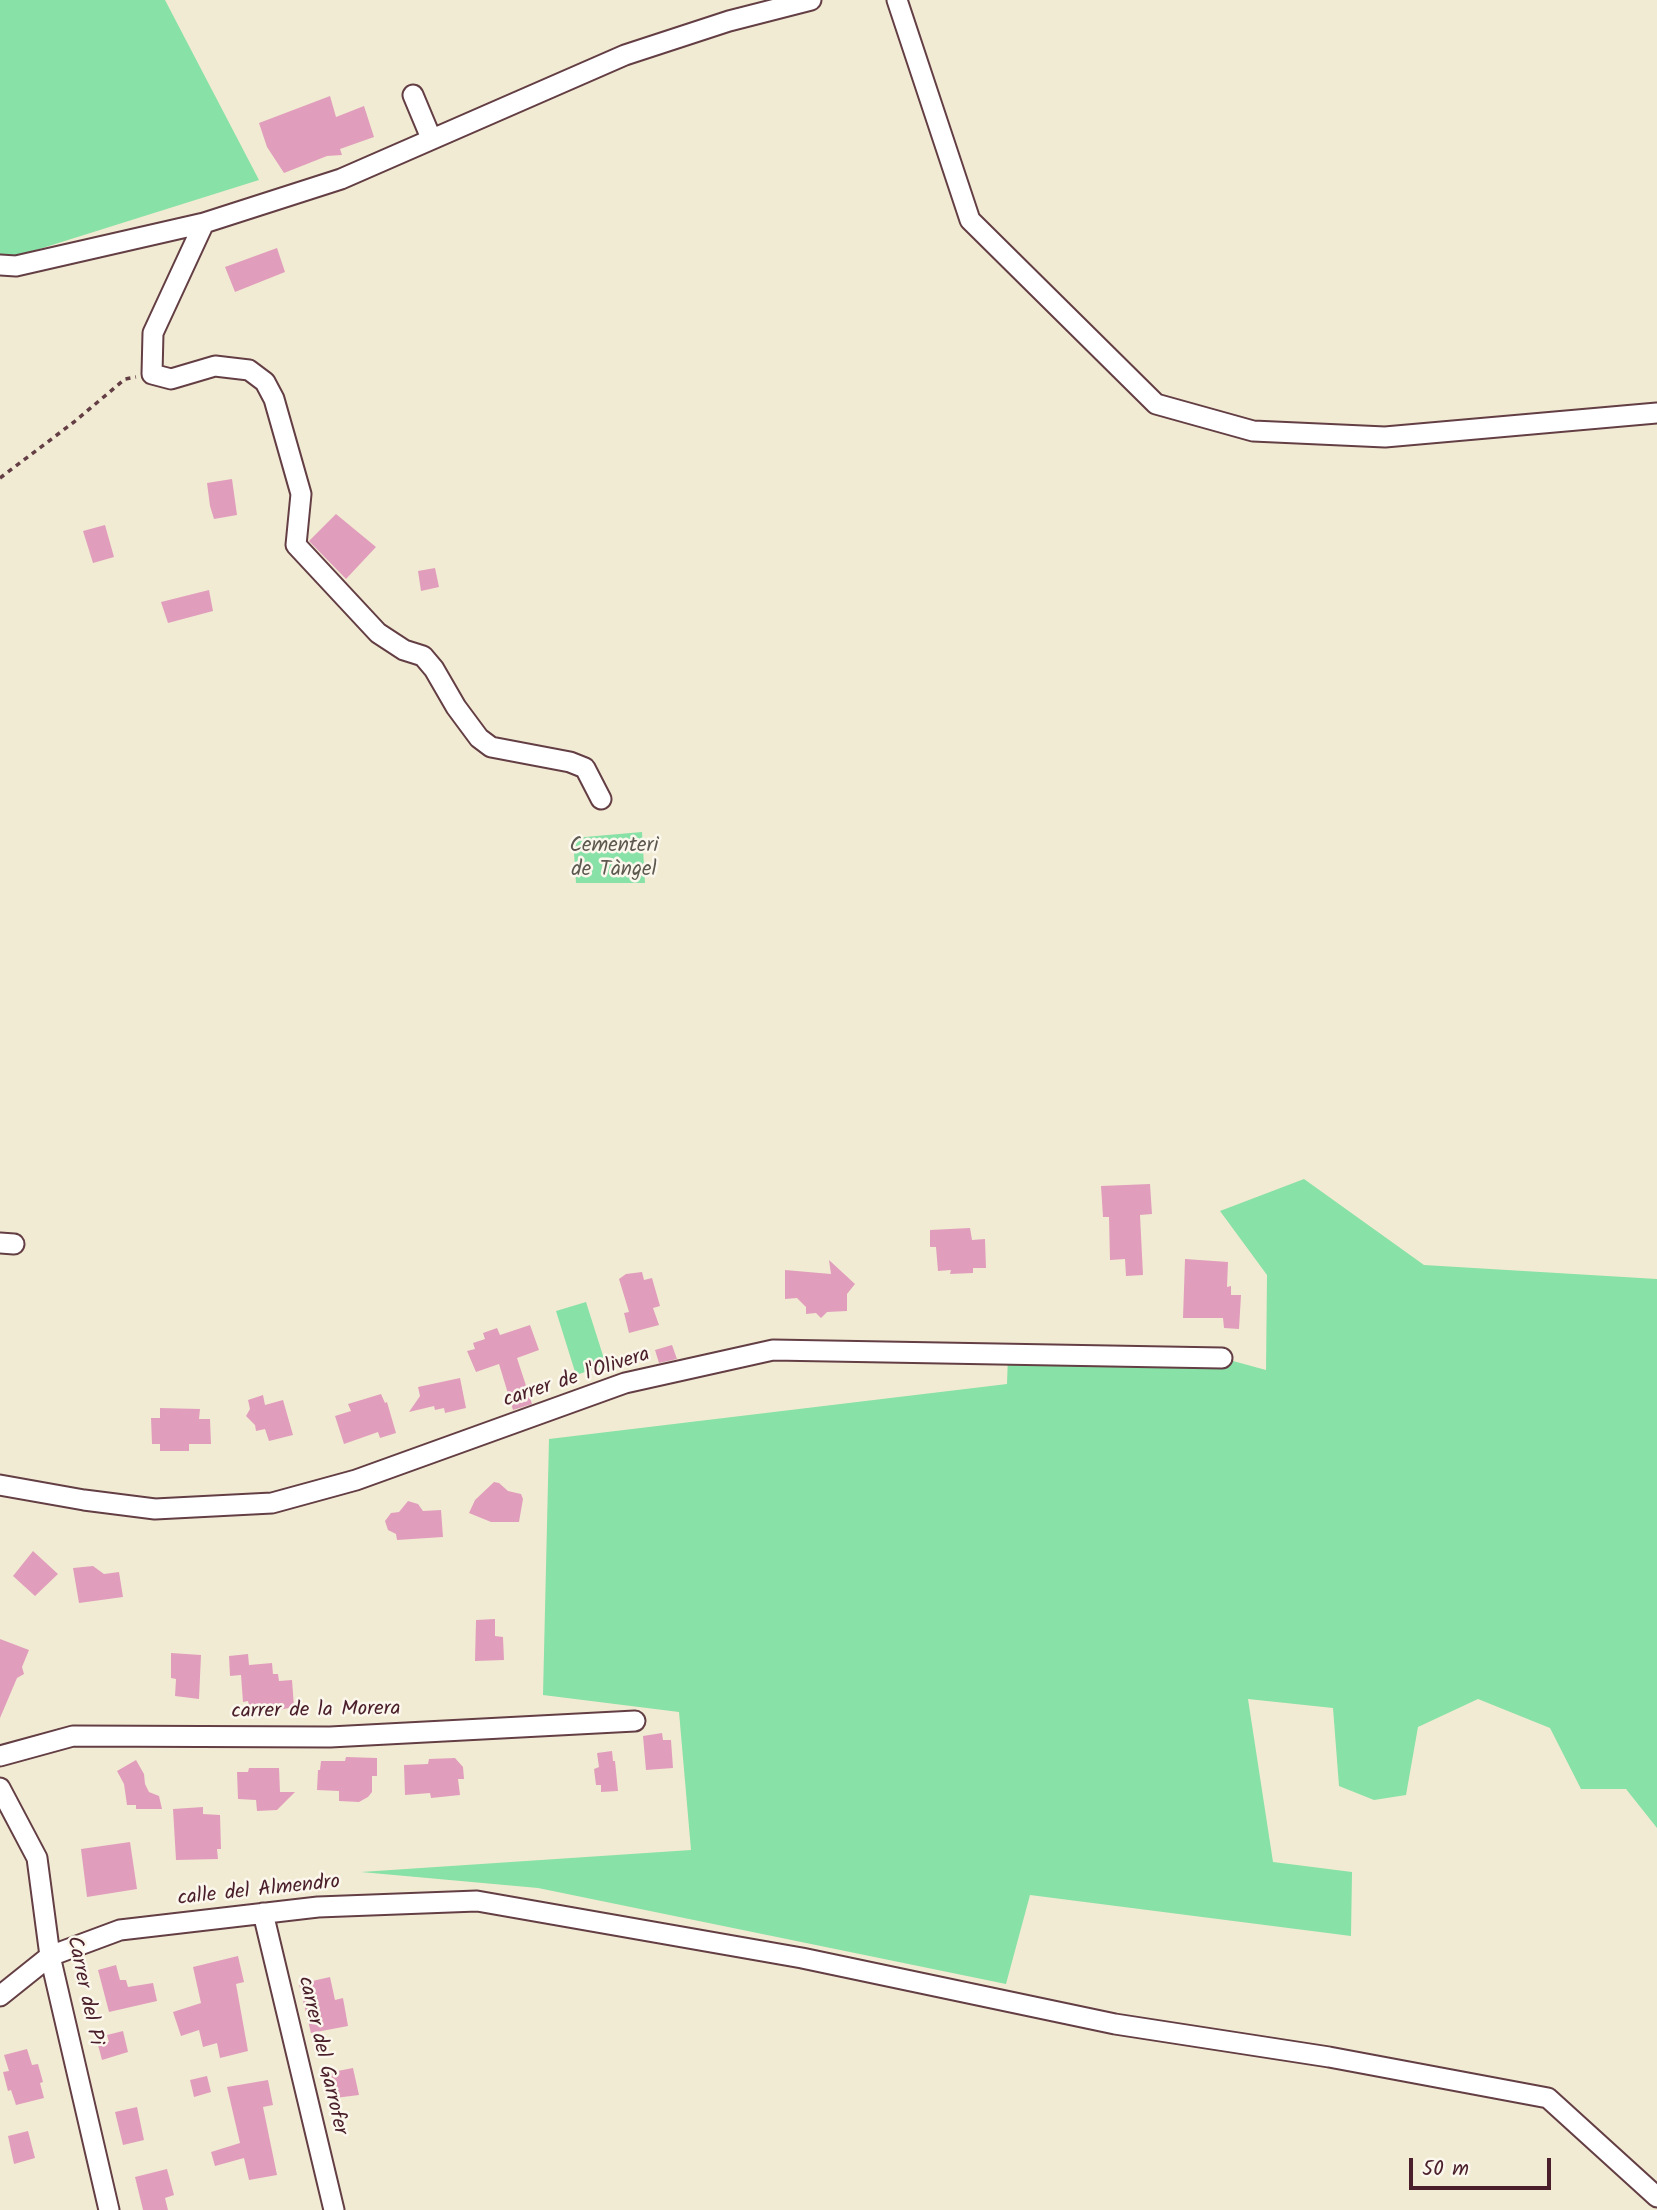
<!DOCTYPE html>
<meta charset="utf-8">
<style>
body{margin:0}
#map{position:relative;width:1657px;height:2210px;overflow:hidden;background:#f2ebd3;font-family:Kalam,sans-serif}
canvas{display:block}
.scale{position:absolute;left:1409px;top:2158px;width:142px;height:32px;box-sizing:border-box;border:4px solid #4a1f2b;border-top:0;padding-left:9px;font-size:21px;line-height:24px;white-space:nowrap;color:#4a1f2b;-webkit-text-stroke:5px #fbf7ec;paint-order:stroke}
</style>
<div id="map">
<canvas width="1657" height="2210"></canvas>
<div class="scale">50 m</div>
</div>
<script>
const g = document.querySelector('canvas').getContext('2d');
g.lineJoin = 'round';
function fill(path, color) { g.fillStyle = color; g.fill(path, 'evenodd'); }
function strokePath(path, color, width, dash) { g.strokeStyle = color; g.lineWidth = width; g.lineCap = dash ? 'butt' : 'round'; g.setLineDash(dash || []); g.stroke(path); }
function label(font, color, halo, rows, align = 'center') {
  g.font = font + ' Kalam,sans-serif'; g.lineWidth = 5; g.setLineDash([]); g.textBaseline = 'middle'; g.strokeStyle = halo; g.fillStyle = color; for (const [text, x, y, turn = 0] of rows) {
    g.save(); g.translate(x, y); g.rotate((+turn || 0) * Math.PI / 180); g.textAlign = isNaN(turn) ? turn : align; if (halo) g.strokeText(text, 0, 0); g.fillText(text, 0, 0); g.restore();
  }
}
const green = new Path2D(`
 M0,0H165L259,180L17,256L0,255Z
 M642,832L645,883H576L573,838Z
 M1304,1179L1424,1265L1657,1279V1828L1626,1789H1581L1550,1728L1478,1699L1418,1727L1406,1795L1374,1800L1339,1786L1333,1708L1248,1699L1273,1862L1352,1872L1351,1936L1030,1895L1006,1984L538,1888L361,1872L691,1850L679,1712L543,1695L549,1439L1007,1384L1008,1355L1222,1358L1266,1370L1267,1275L1220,1211Z
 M586,1302L606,1365L576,1375L556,1311Z`);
const building = new Path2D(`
 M330,96L336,117L364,106L374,137L340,149L342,155L327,156L284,173L267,147L259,123Z
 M277,248L285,272L235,292L225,267Z
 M232,479L237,515L214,519L210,506L207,483Z
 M336,514L376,547L346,579L309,541Z
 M105,525L114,557L93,563L83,531Z
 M435,568L439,587L421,591L418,571Z
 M209,590L213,611L168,623L161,602Z
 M1150,1184L1152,1214L1140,1215L1143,1275L1126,1276L1125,1259L1110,1260L1109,1217H1103L1101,1186Z
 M970,1228L972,1240L985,1239L986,1268H973V1273L950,1274L951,1270L938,1271L936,1247H930V1230Z
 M1185,1259L1228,1262L1227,1287L1231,1286V1295H1241L1239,1329L1224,1328L1223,1318H1183Z
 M829,1260L855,1284L847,1294V1311L827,1312L821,1318L816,1313L806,1314V1307L797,1298L785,1299V1270L831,1274Z
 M642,1272L644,1280L652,1278L660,1306L653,1308L659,1325L629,1333L624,1313L629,1312L619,1279L626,1274Z
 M530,1325L539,1350L517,1358L532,1404L513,1410L499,1364L476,1372L467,1351L475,1349L473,1343L485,1339L483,1333L497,1328L500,1335Z
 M672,1345L677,1359L659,1363L655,1350Z
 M460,1378L466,1408L445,1413L444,1408L435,1410L434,1406L409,1412L420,1396L418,1387Z
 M381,1394L385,1403L387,1402L396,1433L380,1438L378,1432L344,1444L335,1416L351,1411L348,1404Z
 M263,1395L265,1405L283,1400L293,1435L269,1441L265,1429L256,1431L255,1425L246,1416L250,1409L248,1400Z
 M160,1408L200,1409L199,1419H210L211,1444H189V1451H160V1444H152L151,1418H160Z
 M494,1482L499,1483L508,1491L521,1494L523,1499L519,1522H491L469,1513L475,1500Z
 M408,1501L418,1504L423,1511L441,1510L443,1537L397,1540L396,1534L388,1530L385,1521L391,1513L399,1512Z
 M33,1551L58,1574L35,1596L13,1576Z
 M93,1566L104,1574L119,1572L123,1597L79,1603L73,1568Z
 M495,1619V1636L503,1637L504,1660L475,1661L476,1620Z
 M0,1639L29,1650L22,1667L24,1674L17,1678L0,1718Z
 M171,1653L201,1655L199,1699L175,1696L176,1679L171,1678Z
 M248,1654L249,1665L272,1663L273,1674H278L279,1681L292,1680L294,1707L264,1713V1708L250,1710L248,1701L243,1702L241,1675L230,1676L229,1656Z
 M662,1733L663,1740H671L673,1768L646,1770L643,1736Z
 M612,1751L613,1761H615L618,1791L601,1792V1785H596L594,1769L599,1767L597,1753Z
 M346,1757L377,1758V1776H372V1792L368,1797L359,1802L339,1801V1791L317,1790L318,1770H320L321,1761H345Z
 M455,1758L463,1767L464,1779H458L460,1795L431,1798L430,1793L405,1795L404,1765L428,1764L429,1759Z
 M136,1760L144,1774L145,1784L149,1792L159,1796L162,1809H136V1805H127L124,1784L117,1771Z
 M249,1768H279L280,1792H295L277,1810L257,1811L256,1800L238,1799L237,1772H248Z
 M203,1807V1814L220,1815L221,1849H217L218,1859L176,1860L173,1809Z
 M130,1842L137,1889L87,1897L81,1849Z
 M238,1956L244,1982L236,1984L248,2051L220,2058L217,2043L203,2047L199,2030L181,2036L173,2012L201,2003L193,1967Z
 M116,1965L120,1980H126L128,1987L153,1983L157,2001L109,2012L98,1970Z
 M330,1977L335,2000L343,1998L348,2026L311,2033L299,1984Z
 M123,2031L128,2052L102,2060L98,2045L109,2042L107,2035Z
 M27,2049L32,2065L38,2064L43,2082L40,2083L44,2098L16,2105L11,2090L8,2091L3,2072L9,2071L4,2055Z
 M353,2068L359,2095L327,2099L322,2074Z
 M207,2076L211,2092L194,2097L190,2080Z
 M268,2080L273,2105L263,2107L277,2175L249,2180L244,2158L215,2166L211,2152L240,2143L227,2087Z
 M137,2107L144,2140L123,2145L115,2112Z
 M28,2131L35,2158L14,2164L8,2136Z
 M167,2169L174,2195L165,2198L168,2210H143L135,2177Z`);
const path = new Path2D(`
 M0,478L74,422L125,379L136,377`);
const minor = new Path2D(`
 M897,0L970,220L1156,404L1253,431L1385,437L1657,413
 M413,95L431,138
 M204,223L153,333L152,374L171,379L215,366L249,370L265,382L274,399L301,494L296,545L378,633L404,650L423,656L434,669L456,707L479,738L491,747L570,762L585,768L601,799
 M0,265L16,266L204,223L341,179L625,55L729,21L811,0
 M0,1243L14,1244
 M0,1485L84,1500L155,1509L272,1503L356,1480L625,1383L773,1350L1222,1358
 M0,1756L73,1736L330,1737L635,1721
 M0,1788L37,1858L50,1956L109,2210
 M263,1913L334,2210
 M0,1996L50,1956L120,1930L318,1907L477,1901L802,1958L1115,2024L1329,2057L1548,2098L1657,2197`);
const parkNames = [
 ["Cementeri",614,847],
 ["de Tàngel",614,871]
];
const streetNames = [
 ["carrer de l'Olivera",577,1379,-18],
 ["carrer de la Morera",316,1712,-1],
 ["calle del Almendro",259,1892,-6],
 ["Carrer del Pi",83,1991,78],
 ["carrer del Garrofer",321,2056,77]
];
fill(green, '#88e1a6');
fill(building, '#e09ebc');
strokePath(minor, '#633e44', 23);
strokePath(path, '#633e44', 3.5, [5, 5]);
strokePath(minor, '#fff', 19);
label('21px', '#5d5950', '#fbf7ec', parkNames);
label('21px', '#4a1f2b', '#fbf7ec', streetNames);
</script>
